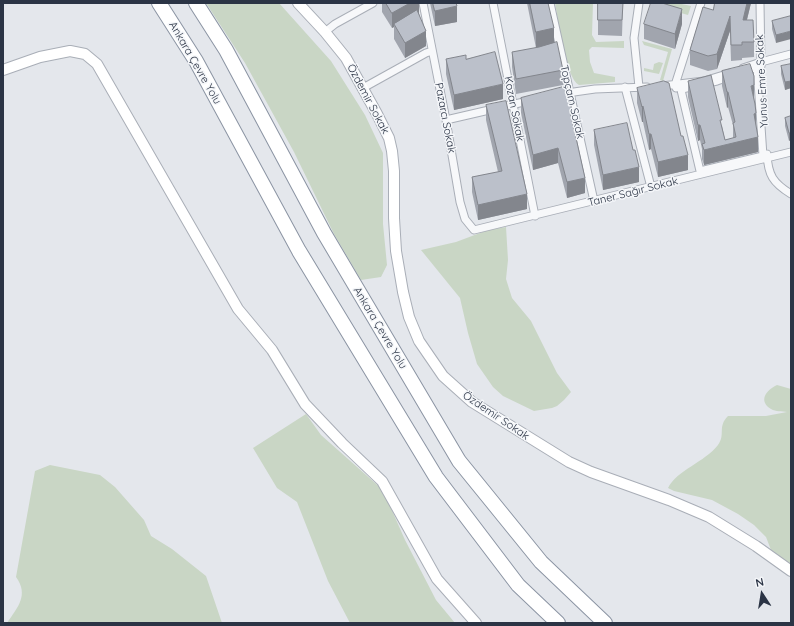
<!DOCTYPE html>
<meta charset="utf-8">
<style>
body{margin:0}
#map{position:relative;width:794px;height:626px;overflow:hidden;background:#e4e7ec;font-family:Quicksand,sans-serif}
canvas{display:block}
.frame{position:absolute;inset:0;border:4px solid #2b3445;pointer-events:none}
.north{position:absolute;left:742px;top:574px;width:40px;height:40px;-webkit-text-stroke:3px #f4f6f9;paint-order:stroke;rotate:348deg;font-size:11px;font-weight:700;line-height:16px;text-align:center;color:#2b3445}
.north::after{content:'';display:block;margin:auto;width:14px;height:18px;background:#2b3445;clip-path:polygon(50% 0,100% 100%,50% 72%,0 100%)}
</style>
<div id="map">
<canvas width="794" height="626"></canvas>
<div class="frame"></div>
<div class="north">N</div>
</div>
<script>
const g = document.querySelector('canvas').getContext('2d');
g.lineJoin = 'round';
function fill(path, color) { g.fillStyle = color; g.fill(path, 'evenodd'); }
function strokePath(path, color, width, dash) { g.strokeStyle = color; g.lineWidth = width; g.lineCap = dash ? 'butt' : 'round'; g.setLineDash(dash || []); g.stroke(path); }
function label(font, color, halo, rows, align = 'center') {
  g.font = font + ' Quicksand,sans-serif'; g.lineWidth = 3; g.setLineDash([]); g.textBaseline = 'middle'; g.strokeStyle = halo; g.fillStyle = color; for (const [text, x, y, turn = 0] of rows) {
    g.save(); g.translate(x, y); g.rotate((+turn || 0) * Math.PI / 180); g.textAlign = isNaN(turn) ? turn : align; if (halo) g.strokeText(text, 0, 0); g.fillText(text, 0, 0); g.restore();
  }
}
const green = new Path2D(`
 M206,3H279L331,61L365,115L383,153V224L387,265L381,277L361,280L334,234L294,152L245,63Z
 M555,3H593L592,35L596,42L624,41V48L592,47L589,50L590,62L594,73L615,77V82L579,85C566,79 558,19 555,3Z
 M653,3H677L691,6L688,15L656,6Z
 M642,41L672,49L663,81L660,80L668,52L644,45Z
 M659,62L663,63L659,74L644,71V68L653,70L654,64Z
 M506,227L508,260L506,279L512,298L531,321L557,373L571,392L564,400L557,406L552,408L534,411L503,396L493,387L477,364L468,333L460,298L421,250L456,242L488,230Z
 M777,385L791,389V565L771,550L766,537L754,525L738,514L712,500L674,491L668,488C677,470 705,462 718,445C726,434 717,427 728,416H766L787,412C782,411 776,412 771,409C758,401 766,390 777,385Z
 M306,414L321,435L383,490L405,540L436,600L455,623H350L328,581L297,502L277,488L253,448Z
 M50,465L100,475L115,487L144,520L151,536L172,549L206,576L222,623H7C18,607 29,595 16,577L35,471Z`);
const street = new Path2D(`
 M423,3L446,120L460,202L465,219L474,230L791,152
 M493,3L535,216
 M550,3L594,201
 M639,3L634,38L639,87
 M760,3L761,66
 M325,32L335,24L373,3
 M757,67L763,156L700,171L681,90L682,89L717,81Z
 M743,68L761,62L791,54
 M662,86L704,81L730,73
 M625,87L651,187
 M363,88L426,53L432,51
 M676,88L675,85L701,3
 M560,94L595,89L647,87
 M446,120L528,101
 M767,154C768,175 773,183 791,194`);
const secondary = new Path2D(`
 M298,3L325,32L346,58L377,114L389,138L392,151L394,171V218L396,251L403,292L409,317L419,341L443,376L472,402L569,462L591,472L669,500L709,517L756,546L791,571
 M3,70L40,57L70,51L85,54L97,64L238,309L272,350L305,404L342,443L382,481L437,579L476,623`);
const highway = new Path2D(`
 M159,3L196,61L299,251L436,477L518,585L558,623
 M196,3L226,50L324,233L459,461L541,562L605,623`);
const wall = new Path2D(`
 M382,3H419V13L426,46L405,58L394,39V27L392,28L382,12Z
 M430,3H456L457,22L435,26Z
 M527,3H548L554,43L563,70V85L516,94L512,67V52L536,48Z
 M598,3H623L622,36L598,35Z
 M715,3H751L747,20L754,42V57L742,58V60L731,61L730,31L717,69L708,71L690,65V50L713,10Z
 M791,16L776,43L772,29V21Z
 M644,24H682L675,49L644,39Z
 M446,59H466L503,99L454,110L446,74Z
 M791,64V88L785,90L781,74V66Z
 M722,71L754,98L758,152L704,165L702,159V149L700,140L698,141L688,97V81L722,126L725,140L733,138V125L728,107L727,108L722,86Z
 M637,88L688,170L658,177L651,149L649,150L643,122H642L637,103Z
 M521,98L572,119L585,193L567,198L558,163L533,170L521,113Z
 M486,105L527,209L478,220L472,192V177L498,172L486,120Z
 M791,116L789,141L785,126V118Z
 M594,130L639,182L603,190L594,145Z`);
const shadedWall = new Path2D(`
 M410,3H419V14L394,24V27L392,28V13Z
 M747,3H751L743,35V20Z
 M457,6V22L435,26V11Z
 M682,9V24L675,49V34Z
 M730,16V31L717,69V54Z
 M554,28V43L536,48V32Z
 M426,31V46L405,58V43Z
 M791,31V39L776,43V35Z
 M791,81V88L785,90V82Z
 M503,84V99L454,110V95Z
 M754,85V101L751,86Z
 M727,92H728V107L727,108Z
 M643,106V122H642V107Z
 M756,113V128L754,114Z
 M698,125H700V140L698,141Z
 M789,133H791V140L789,141Z
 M649,134H651V149L649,150Z
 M758,137V152L704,165V150Z
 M558,148V163L533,170V155Z
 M688,155V170L658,177V162Z
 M639,167V182L603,190V175Z
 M585,178V193L567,198V182Z
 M527,194V209L478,220V205Z`);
const building = new Path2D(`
 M386,3H410L392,13Z
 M433,3H456L457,6L435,11Z
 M530,3H548L554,28L536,32Z
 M598,3H623L622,20H598Z
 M651,3H662L682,9L675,34L644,24Z
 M715,3H747L743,20H753L754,42H742V45H731L730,16L717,54L708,56L690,50L703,7L713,10Z
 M417,10L426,31L405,43L394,24Z
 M791,16V31L776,35L772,21Z
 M557,42L563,70L516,79L512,52L539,47Z
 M495,52L503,84L454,95L446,59L466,55V59Z
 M750,64L754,76V85L751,86L755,104L756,113L754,114L758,137L704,150L702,144L705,143L700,125H698L688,81L711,75L722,120H720L725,140L736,137L733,123L735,122L728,92H727L722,71Z
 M791,64V81L785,82L781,66Z
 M664,81L669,83L681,136H683L688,155L658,162L651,134H649L643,106L642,107L637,88Z
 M567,86L572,111H570L585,178L567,182L558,148L533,155L521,98Z
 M506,101L527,194L478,205L472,177L502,171L486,105Z
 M791,116V133H789L785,118Z
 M627,123L633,150H635L639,167L603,175L594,130Z`);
const streetNames = [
 ["Ankara Çevre Yolu",195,63,60],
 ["Yunus Emre Sokak",762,81,-93],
 ["Özdemir Sokak",368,99,62],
 ["Topçam Sokak",572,102,77],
 ["Kozan Sokak",514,109,79],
 ["Pazarcı Sokak",445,118,79],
 ["Taner Sağır Sokak",633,192,-14],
 ["Ankara Çevre Yolu",380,328,59],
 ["Özdemir Sokak",496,416,34]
];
fill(green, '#c9d6c5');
strokePath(street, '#a9aeb7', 9);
strokePath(secondary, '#a9aeb7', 12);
strokePath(highway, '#8b94a3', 16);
strokePath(street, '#f7f8fa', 7);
strokePath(secondary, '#fff', 10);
strokePath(highway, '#fff', 14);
fill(wall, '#a1a5ae');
fill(shadedWall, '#83868d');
fill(building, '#bbc0ca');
strokePath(building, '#83868d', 1);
label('11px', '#2b3445', '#f4f6f9', streetNames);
</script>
